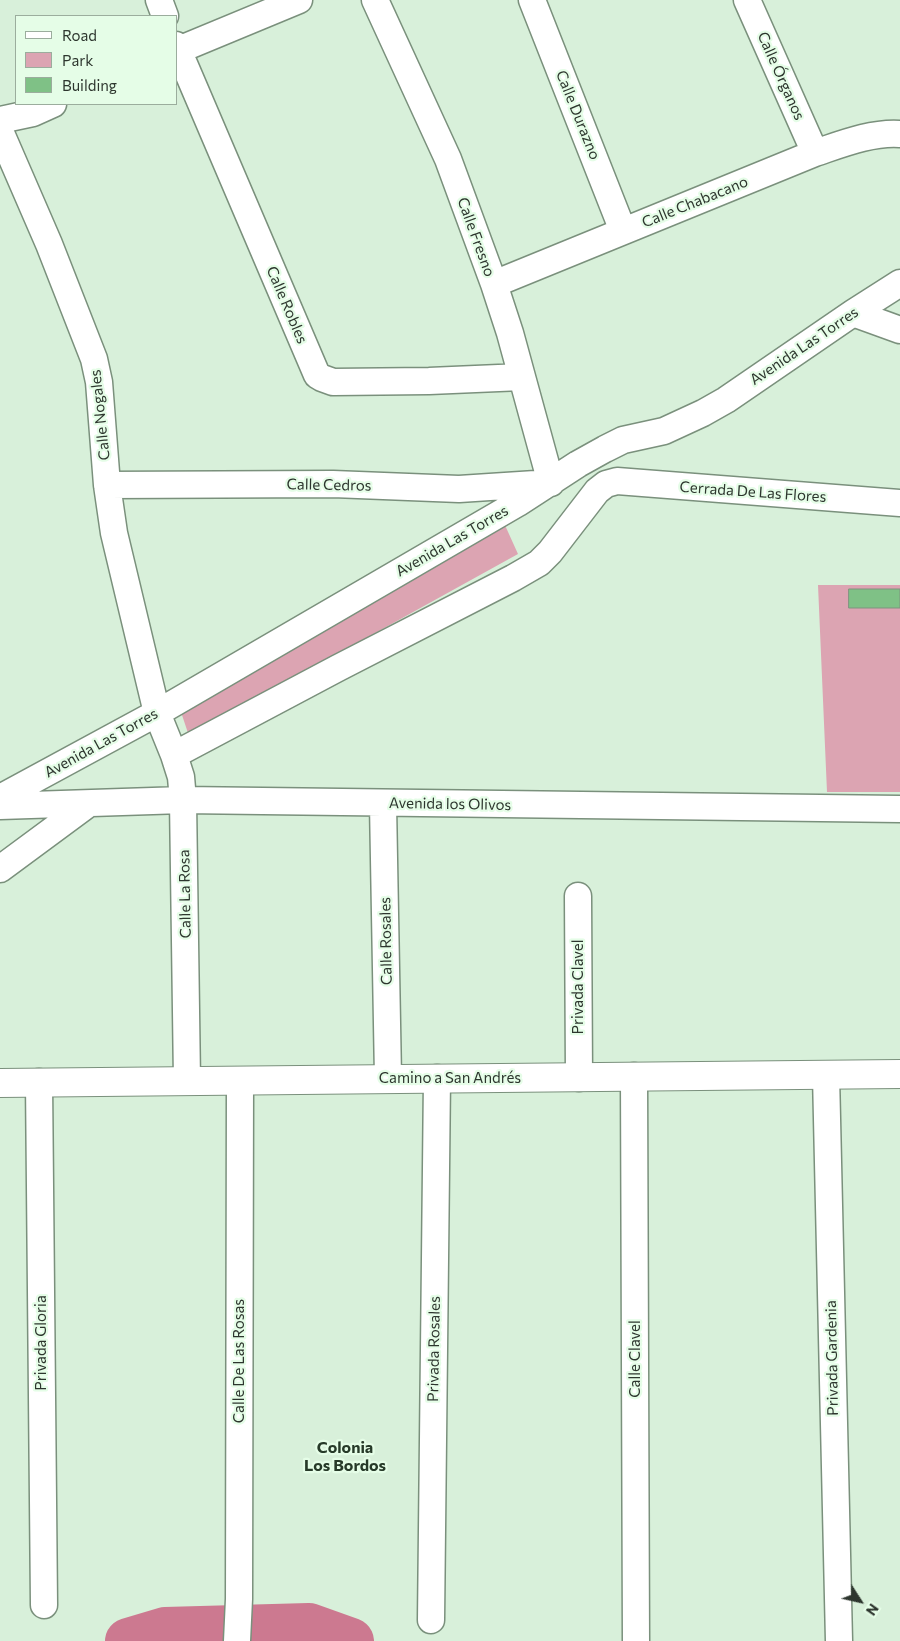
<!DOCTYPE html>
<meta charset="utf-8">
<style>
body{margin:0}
#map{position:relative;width:900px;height:1641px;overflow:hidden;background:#d8f0da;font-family:Commissioner,sans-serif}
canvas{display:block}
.legend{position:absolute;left:15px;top:15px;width:162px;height:90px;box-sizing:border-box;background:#e5fde7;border:1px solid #9bad9d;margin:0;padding:6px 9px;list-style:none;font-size:15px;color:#2d362e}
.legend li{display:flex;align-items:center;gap:10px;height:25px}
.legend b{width:25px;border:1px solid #9bad9d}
.north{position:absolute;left:835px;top:1576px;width:50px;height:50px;-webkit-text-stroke:4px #e5fde7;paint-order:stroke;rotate:125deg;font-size:14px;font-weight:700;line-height:20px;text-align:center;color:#2d362e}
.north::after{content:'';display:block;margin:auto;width:18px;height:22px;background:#2d362e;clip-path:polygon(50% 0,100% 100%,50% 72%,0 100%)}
</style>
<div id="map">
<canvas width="900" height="1641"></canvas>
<ul class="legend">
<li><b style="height:6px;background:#fff"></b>Road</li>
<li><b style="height:14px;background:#dca4b2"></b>Park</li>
<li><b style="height:14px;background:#7fc186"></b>Building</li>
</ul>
<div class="north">N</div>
</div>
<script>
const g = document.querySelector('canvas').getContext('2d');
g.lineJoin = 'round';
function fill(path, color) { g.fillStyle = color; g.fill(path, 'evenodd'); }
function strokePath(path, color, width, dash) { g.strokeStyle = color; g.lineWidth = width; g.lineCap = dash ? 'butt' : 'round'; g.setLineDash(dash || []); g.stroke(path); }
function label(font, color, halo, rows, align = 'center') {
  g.font = font + ' Commissioner,sans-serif'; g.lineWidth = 4.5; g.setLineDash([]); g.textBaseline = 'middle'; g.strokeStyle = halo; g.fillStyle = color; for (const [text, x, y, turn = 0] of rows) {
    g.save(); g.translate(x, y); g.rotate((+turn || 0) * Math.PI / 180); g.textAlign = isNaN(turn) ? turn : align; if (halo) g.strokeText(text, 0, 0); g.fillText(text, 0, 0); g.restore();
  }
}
const green = new Path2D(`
 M504,523L518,554L189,736L180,709Z
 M818,585H900V792H827Z`);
const river = new Path2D(`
 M128,1641L165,1630L309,1626L351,1641`);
const building = new Path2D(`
 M849,589H900V608H849Z`);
const minor = new Path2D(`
 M159,0L165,16
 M532,0L623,231
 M747,0L815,153
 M176,45L317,375L322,378L333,382L429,381L522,377
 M176,51L299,0
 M0,120L33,113L53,104
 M0,131L49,244L94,359L99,382L107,485L114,533L157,713L174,755L181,777L183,800L187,1081
 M494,284L815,153C842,144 872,132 900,134
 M853,313L900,330
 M107,485L333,484L459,489L551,483L510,333L494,284L448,159L375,0
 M174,755L338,668L513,578L539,563L550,552L597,491L606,484L617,481L900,503
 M0,798L157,713L518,503L578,464L605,449L623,440L664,431L703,413L726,400L853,313L900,283
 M383,804L388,1078
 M0,806L183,800L900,809
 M0,869L88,804
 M578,896L579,1078
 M826,1075L839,1641
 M634,1076L636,1641
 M39,1082L44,1605
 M431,1620L437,1078
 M237,1641L239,1599L240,1081`);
const tertiary = new Path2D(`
 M0,1083L900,1074`);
const streetNames = [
 ["Calle Órganos",781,76,66],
 ["Calle Durazno",578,115,68],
 ["Calle Chabacano",695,202,-22],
 ["Calle Fresno",476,237,70],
 ["Calle Robles",287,305,67],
 ["Avenida Las Torres",804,346,-34],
 ["Calle Nogales",100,415,-96],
 ["Calle Cedros",329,485,1],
 ["Cerrada De Las Flores",753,492,4],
 ["Avenida Las Torres",452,541,-30],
 ["Avenida Las Torres",101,743,-29],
 ["Avenida los Olivos",450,804,1],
 ["Calle La Rosa",185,894,-91],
 ["Calle Rosales",386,941,-91],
 ["Privada Clavel",578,987,-90],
 ["Camino a San Andrés",450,1078],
 ["Privada Gloria",41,1343,-90],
 ["Privada Rosales",434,1349,-89],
 ["Privada Gardenia",832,1358,-91],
 ["Calle Clavel",635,1359,-90],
 ["Calle De Las Rosas",239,1361,-90]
];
const neighbourhoodNames = [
 ["Colonia",345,1448],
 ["Los Bordos",345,1466]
];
fill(green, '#dca4b2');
strokePath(river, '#cc7990', 46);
fill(building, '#7fc186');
strokePath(building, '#7e937f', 1);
strokePath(minor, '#7a907c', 29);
strokePath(tertiary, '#7a907c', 30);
strokePath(minor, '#fff', 26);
strokePath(tertiary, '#fff', 28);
label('15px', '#2d362e', '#e5fde7', streetNames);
label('bold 16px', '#273a29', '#e5fde7', neighbourhoodNames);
</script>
